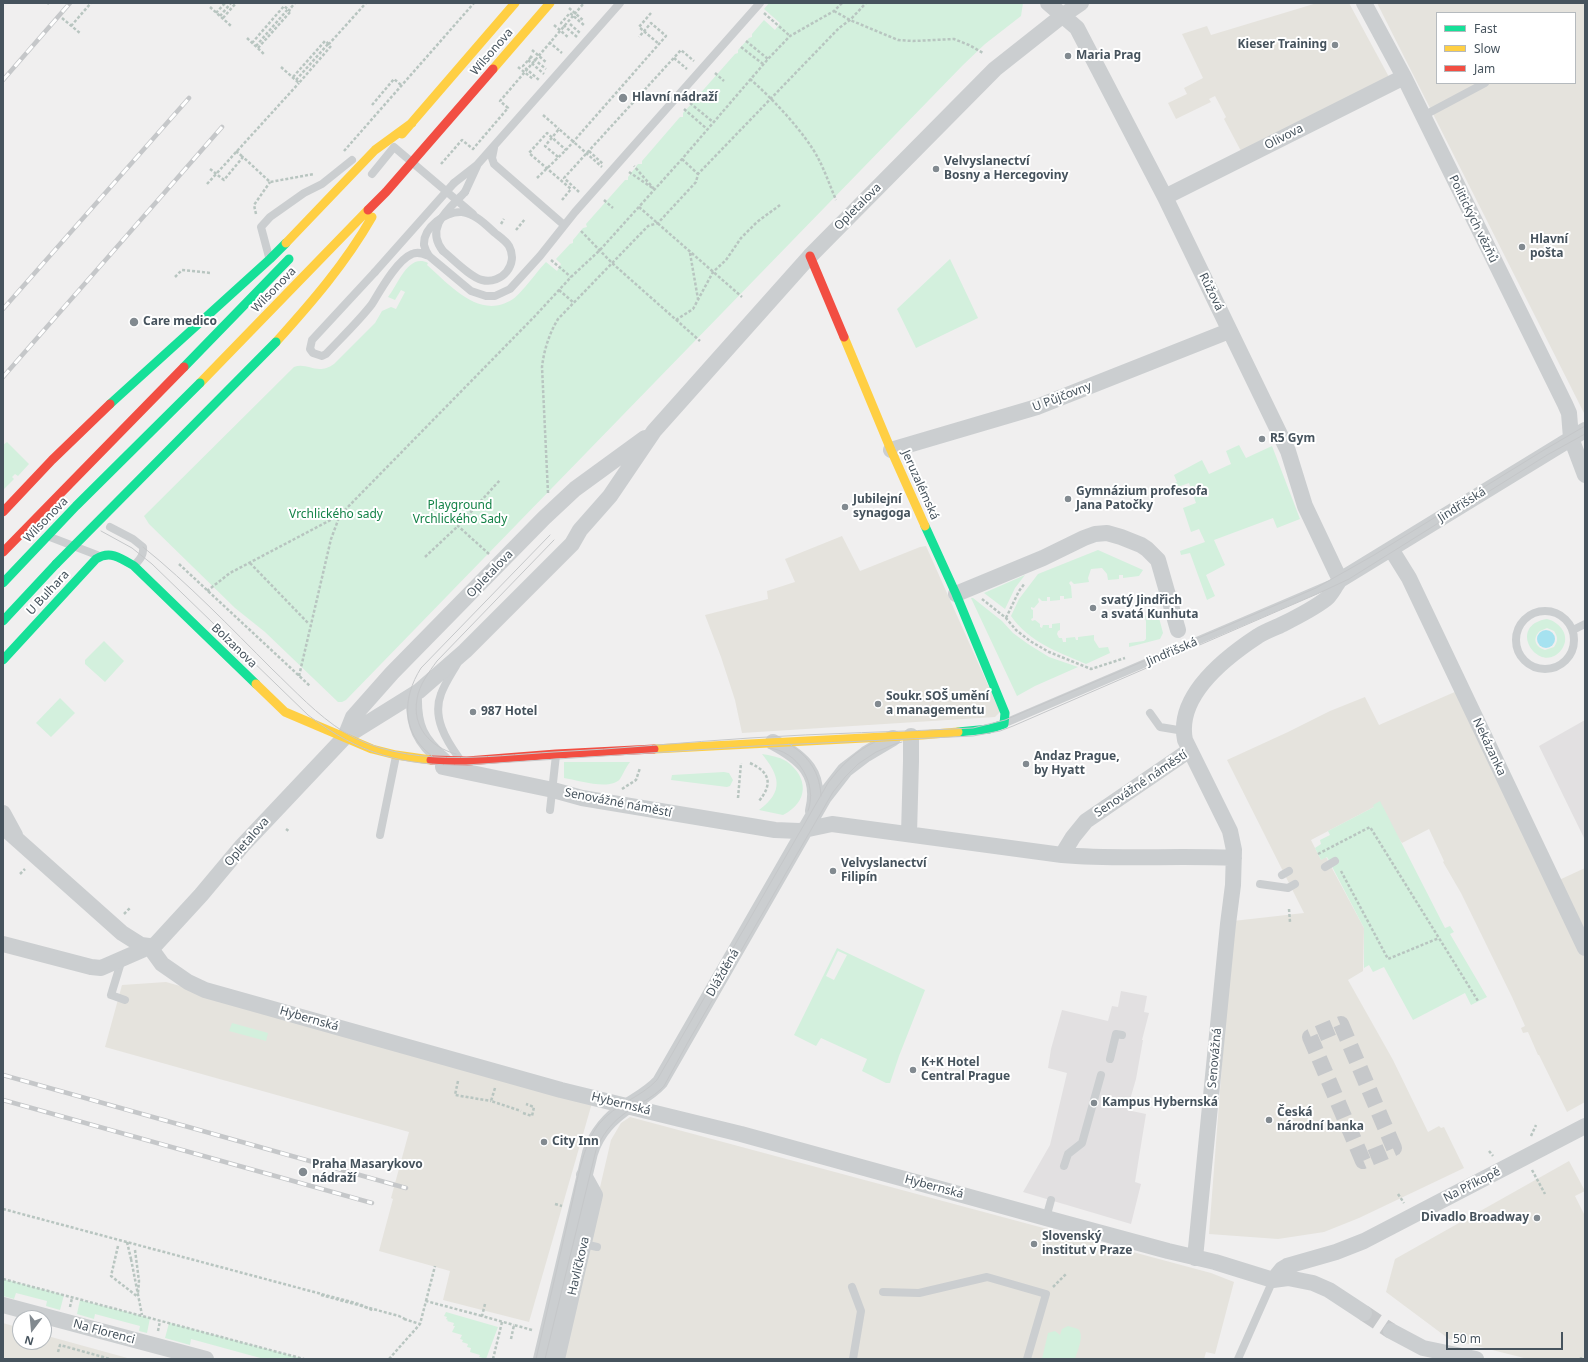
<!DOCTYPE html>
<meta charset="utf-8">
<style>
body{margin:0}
#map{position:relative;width:1588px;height:1362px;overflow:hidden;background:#f0efef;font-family:"Noto Sans",sans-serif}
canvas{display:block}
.frame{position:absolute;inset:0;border:4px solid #46535d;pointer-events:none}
.legend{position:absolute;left:1436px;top:12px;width:140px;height:72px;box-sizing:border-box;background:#fff;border:1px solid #b5babe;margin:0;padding:5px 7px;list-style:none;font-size:12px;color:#46535d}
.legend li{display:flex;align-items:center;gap:8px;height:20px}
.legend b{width:20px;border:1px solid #b5babe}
.north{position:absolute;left:12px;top:1310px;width:40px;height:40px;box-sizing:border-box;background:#fff;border:1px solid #b5babe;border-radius:50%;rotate:196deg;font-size:11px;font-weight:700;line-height:16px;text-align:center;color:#46535d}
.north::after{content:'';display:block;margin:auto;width:14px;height:18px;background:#828a90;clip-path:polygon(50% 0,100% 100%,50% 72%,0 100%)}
.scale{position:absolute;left:1446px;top:1332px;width:117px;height:18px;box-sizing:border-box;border:2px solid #46535d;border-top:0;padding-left:5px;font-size:12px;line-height:14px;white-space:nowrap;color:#46535d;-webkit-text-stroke:3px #fff;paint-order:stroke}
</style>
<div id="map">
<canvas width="1588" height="1362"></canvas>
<div class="frame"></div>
<ul class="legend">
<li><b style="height:5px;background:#16e098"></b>Fast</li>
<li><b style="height:5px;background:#ffcf43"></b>Slow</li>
<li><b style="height:5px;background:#f24e42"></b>Jam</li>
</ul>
<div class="north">N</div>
<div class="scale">50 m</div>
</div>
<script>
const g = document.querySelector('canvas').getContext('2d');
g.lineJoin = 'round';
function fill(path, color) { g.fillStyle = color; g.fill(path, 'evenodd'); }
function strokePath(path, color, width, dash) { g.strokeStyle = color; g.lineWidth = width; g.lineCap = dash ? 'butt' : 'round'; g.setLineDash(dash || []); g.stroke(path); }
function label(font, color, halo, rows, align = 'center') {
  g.font = font + ' "Noto Sans",sans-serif'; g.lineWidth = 4; g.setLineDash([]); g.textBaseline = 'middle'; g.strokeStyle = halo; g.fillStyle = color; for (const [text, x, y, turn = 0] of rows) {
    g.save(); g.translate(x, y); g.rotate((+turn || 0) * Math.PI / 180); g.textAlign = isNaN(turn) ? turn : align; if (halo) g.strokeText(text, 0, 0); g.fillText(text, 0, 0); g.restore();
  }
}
const commercial = new Path2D(`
 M1317,3H1349L1389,77L1242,153L1224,119L1226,117L1215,96L1209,99L1211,102L1176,119L1168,103L1187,94L1184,88L1203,78L1182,34L1207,26L1211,35Z
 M1377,3H1585V415ZM1437,13H1575V83H1437Z
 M842,536L860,571L920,547L926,546L1000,712L995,717L742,733L735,700L721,657L705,615L768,599L767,591L795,582L785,559Z
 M1457,691L1559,880L1585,868V1102L1567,1112L1539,1055H1538L1528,1032L1523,1033L1521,1028L1525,1026L1512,997L1461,893L1443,862L1444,861L1429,829L1402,843L1374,807L1311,840L1321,860L1326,857L1364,928L1363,971L1348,980L1393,1060L1427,1130L1428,1132L1439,1126L1441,1128L1444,1127L1464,1168L1359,1218L1324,1232L1278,1239L1209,1234L1233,921L1304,913L1227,760L1288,732L1330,711L1365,697L1379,725Z
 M166,982L592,1103L529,1322L443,1300L450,1271L379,1251L393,1199L391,1198L409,1132L105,1047L122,985Z
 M630,1117L1211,1273L1234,1282L1215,1354L1206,1352L1204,1359H560L611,1140L621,1123Z
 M1569,1161L1585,1191L1575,1196L1585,1216V1359H1528L1449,1339L1386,1292L1395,1259Z
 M3,1323L20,1328V1342H44V1335L131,1359H3Z`);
const education = new Path2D(`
 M1585,720V840L1539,746Z
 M1121,991L1147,996L1144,1012L1149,1013L1142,1040H1143L1136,1079L1127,1110L1146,1114L1135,1182L1141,1184L1131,1224L1023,1192L1050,1145L1067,1073L1048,1068L1051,1049L1062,1010L1108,1021L1112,1006L1118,1007Z`);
const green = new Path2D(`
 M769,3H1023L1021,16L985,44L963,65L346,700L342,702H338L265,632L235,608L149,524L144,516L294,367C308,362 317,376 334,364L375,323L382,311L391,307L396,309L405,292L401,290L395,300L388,297C398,285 408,253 428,263L427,265C450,285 480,321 513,299C522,293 538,270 546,262L557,271L561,264L556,259L570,244L573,243V240L583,228L587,227L586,224L625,180H628V177L638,164H642V161L680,117H683V113L694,101H697V97L735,54L738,53V50L749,38L752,37V34L764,20L775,30L780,23L764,9Z
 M950,259L978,318L916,348L897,309Z
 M7,442L29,464L18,476L15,474L12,477L14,479L3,490V445Z
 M1239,445L1246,458L1272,446L1300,519L1277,528L1273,518L1214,540L1225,565L1206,575L1215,596L1207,600L1190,553L1181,555L1180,551L1205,542L1199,529L1191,532L1183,508L1196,503L1189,483L1172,489L1170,485L1177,482L1174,475L1202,460L1209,474L1231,464L1226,451Z
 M1098,550L1143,570L1139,576L1123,578V575H1119V579L1108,580L1107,574L1102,568L1091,569L1088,578L1089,582L1074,584L1071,581L1069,583L1071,586L1072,598L1064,599V596H1060V600L1050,601V597H1047V601H1042L1039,598L1038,599L1039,602L1034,608L1031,607V609L1033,610V618L1031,619L1032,621L1035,620L1040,624V627L1042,628L1043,625H1049V628H1052V624L1060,623V630L1058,631L1057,634L1059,638H1062L1063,642H1066V638L1075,637L1076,640H1078V637L1094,635V640L1099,648L1108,647L1110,653L1086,664C1058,652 1029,642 1011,616L1019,599L1038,574Z
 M1025,575L1015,588L1005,609L984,593Z
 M971,598H973L1002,621L1013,633L1028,644L1049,657L1078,667L1035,686L1017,696Z
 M1148,614H1158L1163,633L1160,639L1129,647V643L1144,641L1146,639V622L1145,616Z
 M1547,619C1560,622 1571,636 1562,649C1541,678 1504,626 1547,619ZM1547,628L1554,631C1558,637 1558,641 1554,647L1545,650C1535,647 1532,638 1540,631Z
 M104,641L124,661L105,682L85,664V660Z
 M60,698L75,713L51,737L36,723Z
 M762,754C770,755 779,757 786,761C809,777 809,802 783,815L759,810C785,791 779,775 762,754Z
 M564,762H630C626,767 623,774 620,779C610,791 578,780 564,778Z
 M724,772L729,773L733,780L730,786L727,787L671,780L672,775Z
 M1380,801L1445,928L1450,926L1454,932L1450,934L1487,997L1471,1005L1465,993L1413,1020L1384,967L1373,972L1369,965L1364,968V928L1327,857L1321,860L1315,848L1321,844L1320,840L1330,835L1328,831L1374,807L1373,805Z
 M837,948L925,990L899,1056L890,1083H886L862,1071L867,1059L821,1038L816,1046L794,1035ZM838,951L847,955L834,980L826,976Z
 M232,1023L268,1033L266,1041L229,1031Z
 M3,1279L64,1295L60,1310L46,1306L47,1301L16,1293L14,1299L3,1296Z
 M80,1300L150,1318L147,1333L139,1331L140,1326L95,1314L94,1319L77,1314Z
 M446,1312L498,1327L486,1359L479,1357L480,1355L470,1352L471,1348L467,1347L468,1344L462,1342L463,1340L460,1339L462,1335L452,1332L455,1326H453L454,1323L447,1321L448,1320L446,1319L447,1317L444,1316Z
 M169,1323H170L304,1359H264L191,1339L190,1345L165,1338Z
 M1068,1326C1071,1327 1075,1328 1078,1329C1085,1335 1077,1352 1075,1359H1042L1048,1333L1055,1331L1060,1335L1062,1329Z`);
const water = new Path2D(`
 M1537 639a9 9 0 1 1 18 0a9 9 0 1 1-18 0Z`);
const streetTunnel = new Path2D(`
 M1341,1024L1394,1148L1363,1161L1310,1037Z
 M1364,1313L1391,1331`);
const path = new Path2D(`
 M48,3L49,4
 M210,7L231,26
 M569,8L584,21
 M834,11L850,20L898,40L913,41L954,39L969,45L983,53
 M216,13L225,3
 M651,13L639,27L659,44
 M764,13L790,36
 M220,16L231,3
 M62,18L81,34
 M223,18L236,3
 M570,24L580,33
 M554,25L569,38
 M71,26L91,3
 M577,37L561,23L570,13L585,26
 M247,38L265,55
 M746,41L768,59
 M549,42L562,53
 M252,43L284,6L289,10
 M256,46L288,9
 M741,47L763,64
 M258,48L291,11L289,10L295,3
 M532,50L547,63
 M530,56L546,69
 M531,57L523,66L539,80
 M674,58L687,69
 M528,60L544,74
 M281,67L299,83L331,46L329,44L366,3
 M518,67L533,79
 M715,73L724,81
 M293,77L325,41L329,44
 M750,79C772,98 805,133 818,158C825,171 830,186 836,200
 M296,80L328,44
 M690,103L713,122
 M372,105L394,79L401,85
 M684,109L707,129
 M543,115L559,129
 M236,151L243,157
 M344,151L474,3
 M589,151L603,164
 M558,157L545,146L559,129L602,167
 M682,159L698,174
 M441,164L462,140L473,149L508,108L500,101L584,3
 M210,169L224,180L243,157L270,182L314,174
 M629,172L654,189L634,166
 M537,178L566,150L666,36L651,23L639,37
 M207,184L299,83
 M579,192L564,178L681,50L694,61
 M562,200L571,189L529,153L547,133L566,150
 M604,200L613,208
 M639,207L742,297
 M256,214L254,205L270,182
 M501,224L504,219
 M516,230L525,219
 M581,231L612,263L700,341
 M690,253L698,299
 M551,260L571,277
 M175,277L182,270L211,273
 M559,290L574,303
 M676,320L693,309L713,272L726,260L741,238L757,222L780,205
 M548,493L542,367C544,350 549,334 558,319L648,226L658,223L696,182L698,174L839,28L850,20L866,3
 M489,554L458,526L500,480
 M425,557L458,526
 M250,563L309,624
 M179,564L310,686
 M207,591L230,573L340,515L535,316L571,277L600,250L682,159L768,59L790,36L834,11L842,3
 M982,599L1006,618L1016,630L1030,641L1049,652L1091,669L1125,658
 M1006,618L1019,591L1025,583
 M299,676L331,539L340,515
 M750,763C770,772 773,784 759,801
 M622,789L636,780L640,768
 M738,798L741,763
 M286,829L290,832
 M1318,854L1370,827L1478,1001
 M1341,871L1388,959L1439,938
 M20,874L25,869
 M1289,909L1290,922
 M124,914L131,907
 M458,1081L455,1095L491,1101
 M495,1088L491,1101L521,1111
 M523,1113L532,1116L534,1107L526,1104
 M1531,1136L1536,1125
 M1489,1151L1493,1156
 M1532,1170L1545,1194
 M1398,1194L1404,1203
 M555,1204L562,1206
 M118,1246L111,1276L138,1297
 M1072,1249L1074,1244
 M135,1250L139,1281L138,1293
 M131,1259L142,1315
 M3,1279L304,1359
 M1053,1287L1067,1273
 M321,1295L399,1316L405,1319
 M426,1301L435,1266
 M485,1304L482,1316L514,1325
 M70,1307L72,1298
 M404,1319L420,1324
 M158,1331L160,1321
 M511,1339L514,1325L532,1330
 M58,1352L60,1345L110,1359
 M389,1359L420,1324L426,1301L482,1316
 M493,1359L502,1322
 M1581,1359V1357`);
const lane = new Path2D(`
 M1423,116L1485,83
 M494,148L492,158L494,164L564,225
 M372,174L394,147L473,214
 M454,183L477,165L620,3
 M465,192L477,166
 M443,251C453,259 470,277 482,280C502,285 519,264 509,246C506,241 500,237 495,233C486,225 476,214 462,212C446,211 423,227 424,245C425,249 427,253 429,256L471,291L486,296H495L510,289L540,256L575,212L760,3
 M269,257L261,227L270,217L304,193L322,184L352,160
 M375,272L312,340L310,349L313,353L322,356L326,354C341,338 359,321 372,304C380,291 397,260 412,254C418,251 424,254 429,256
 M110,527L133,539L143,547C144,556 139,560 134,566
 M50,537L97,555
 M1516 640a29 29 0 1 1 58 0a29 29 0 1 1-58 0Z
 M1573,630L1585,624
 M457,664C452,673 445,683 441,694C432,717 446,740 459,758
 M1150,713L1160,727L1184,731
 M1005,723L1335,582
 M550,810L556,755
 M380,835L396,756
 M1325,867L1335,861
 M1282,875L1289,871
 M1260,884L1288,888L1295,884
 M122,959L111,995L125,1000
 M1110,1059L1116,1034L1122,1035
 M1064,1166L1068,1154L1082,1143L1101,1075
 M1046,1218L1051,1200
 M584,1244L597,1247
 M852,1287L861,1311L853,1359
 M883,1292L919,1293L987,1277L1046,1294L1027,1359
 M1238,1359L1273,1280`);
const street = new Path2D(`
 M1048,3L1077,28L1165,197L1288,451L1305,506L1340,580
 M1364,3L1404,77L1565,404L1569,413L1571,438L1585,475
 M1165,197L1404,77
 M891,450L1037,407L1229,331
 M1391,549L1409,578L1585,948
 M956,594L1043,558L1084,538L1095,534L1107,533L1121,537L1141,545L1147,549L1158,560L1178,630
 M414,695C413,726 420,741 444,761
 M345,737L419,691L465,651L572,544L580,530L610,496L654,431L810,256L995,69L1062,16L1081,3
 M345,737L353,717L392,673L544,518L575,489L645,438
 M773,742C803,758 822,774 813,811
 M443,767L553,790L582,798L775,830L799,831L832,824L1062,855C1119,860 1176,855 1234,858
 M3,813L15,835
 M3,827L122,933L141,945L149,946L162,964L188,982L205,990L561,1090L741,1134L1046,1218L1168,1251L1215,1262L1273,1280L1288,1278L1313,1283L1329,1290L1364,1313
 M909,834L911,761V736
 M1062,855L1073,837L1086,821L1190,750
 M3,944L91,967L101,968L156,944L201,895L242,846L343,739
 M1195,1258L1228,924L1233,885L1234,850L1230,831L1185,740C1176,696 1226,657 1258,636C1266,631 1275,628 1283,624C1297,617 1313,609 1326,599C1331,595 1335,586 1340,580L1585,430
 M1273,1280L1282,1269L1287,1266L1336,1252L1364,1241L1585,1126
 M3,1305L206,1359
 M1391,1331L1423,1348L1476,1359
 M541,1359L590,1153C597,1131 611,1117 629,1105C640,1098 651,1092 660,1082L824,797L845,770L866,754L893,738
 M557,1359L595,1195L584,1175`);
const fast = new Path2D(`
 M184,367L289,259
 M110,404L270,259L286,243
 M925,526L956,594L1005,713L1004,724L989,729L958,732
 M3,621L56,564
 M3,660L96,559C110,550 121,558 134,566L256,684`);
const slow = new Path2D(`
 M493,69L550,3
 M402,134L515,3
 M286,243L375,150L412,123
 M844,337L891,450L925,526
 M276,342C312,302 345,264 372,217
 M200,383L368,210
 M256,684L285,712L372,749L396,755L431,760
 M654,749L922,735L958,732`);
const jam = new Path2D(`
 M368,210L386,192L493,69
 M810,256L844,337
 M3,512L52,460L110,404
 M431,760L467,761L556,754L654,749`);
const tram = new Path2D(`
 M101,531L132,548L152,564L308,715C359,754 403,766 466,765L756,746L973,736L1000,731L1013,726L1317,594L1349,579L1547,455L1585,434
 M143,547C189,584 230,627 272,669C295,691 317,715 344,732C406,769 486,756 554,752C620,749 685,742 750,738C824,733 899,732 973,728L1005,720L1316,588L1374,555L1544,450L1585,426
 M789,744C809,756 820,773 821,796
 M768,748C798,750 818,784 808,811
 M456,754C430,747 412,727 417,699C419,685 429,672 437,661L554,540
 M432,756C401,733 402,698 421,668L550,535
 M536,1359C547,1312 558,1264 569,1216C576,1189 581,1147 599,1124C615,1104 640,1098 657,1080L828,783C841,766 855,751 875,742
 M545,1359L596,1150C604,1130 617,1117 636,1106C646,1100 656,1095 664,1086L688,1042L833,792L845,777L858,764L876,752L895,744L902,742`);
const rail = new Path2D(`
 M3,80L70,3
 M3,309L189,98
 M3,377L222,127
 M3,1075L406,1188
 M3,1100L372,1203`);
const pathBridge = new Path2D(`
 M3,1209L359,1304L374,1311
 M127,1242L131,1259`);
const laneBridge = new Path2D(`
 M443,251C424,227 449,209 465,192
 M375,272L454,183`);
const fastBridge = new Path2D(`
 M56,564L276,342
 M3,583L76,506L200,383`);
const jamBridge = new Path2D(`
 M3,552L184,367`);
const markers = [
 [1335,45,4,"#828a90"],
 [1068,56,4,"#828a90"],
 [623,98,5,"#828a90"],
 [936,169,4,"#828a90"],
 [1522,247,4,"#828a90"],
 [134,322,5,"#828a90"],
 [1262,439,4,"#828a90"],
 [1068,499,4,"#828a90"],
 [845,507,4,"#828a90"],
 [1093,608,4,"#828a90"],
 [878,704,4,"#828a90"],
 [473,712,4,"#828a90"],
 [1026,764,4,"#828a90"],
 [833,871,4,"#828a90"],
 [913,1070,4,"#828a90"],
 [1094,1103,4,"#828a90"],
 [1269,1120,4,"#828a90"],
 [544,1142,4,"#828a90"],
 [303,1172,5,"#828a90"],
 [1537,1218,4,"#828a90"],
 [1034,1244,4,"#828a90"]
];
const poiNames = [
 ["Kieser Training",1327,45,"right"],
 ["Maria Prag",1076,56],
 ["Hlavní nádraží",632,98],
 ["Velvyslanectví",944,162],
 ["Bosny a Hercegoviny",944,176],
 ["Hlavní",1530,240],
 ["pošta",1530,254],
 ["Care medico",143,322],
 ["R5 Gym",1270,439],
 ["Gymnázium profesofa",1076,492],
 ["Jana Patočky",1076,506],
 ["Jubilejní",853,500],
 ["synagoga",853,514],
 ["svatý Jindřich",1101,601],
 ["a svatá Kunhuta",1101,615],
 ["Soukr. SOŠ umění",886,697],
 ["a managementu",886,711],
 ["987 Hotel",481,712],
 ["Andaz Prague,",1034,757],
 ["by Hyatt",1034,771],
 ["Velvyslanectví",841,864],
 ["Filipín",841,878],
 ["K+K Hotel",921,1063],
 ["Central Prague",921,1077],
 ["Kampus Hybernská",1102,1103],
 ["Česká",1277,1113],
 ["národní banka",1277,1127],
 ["City Inn",552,1142],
 ["Praha Masarykovo",312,1165],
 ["nádraží",312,1179],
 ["Divadlo Broadway",1529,1218,"right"],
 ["Slovenský",1042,1237],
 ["institut v Praze",1042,1251]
];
const streetNames = [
 ["Wilsonova",492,52,-49],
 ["Olivova",1284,137,-27],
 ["Opletalova",858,207,-45],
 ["Politických vězňů",1473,219,64],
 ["Wilsonova",274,290,-46],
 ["Růžová",1211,292,64],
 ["U Půjčovny",1062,397,-21],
 ["Jeruzalémská",920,485,66],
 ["Jindřišská",1462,505,-32],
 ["Wilsonova",46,520,-46],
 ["Opletalova",490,574,-46],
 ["U Bulhara",48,593,-47],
 ["Bolzanova",234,646,44],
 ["Jindřišská",1172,652,-23],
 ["Nekázanka",1489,747,65],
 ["Senovážné náměstí",1141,784,-34],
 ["Senovážné náměstí",618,803,11],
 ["Opletalova",247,842,-49],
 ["Dlážděná",723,973,-60],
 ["Hybernská",309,1019,16],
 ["Senovážná",1215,1058,-85],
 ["Hybernská",621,1104,14],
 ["Na Příkopě",1472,1185,-27],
 ["Hybernská",934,1187,15],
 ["Havlíčkova",579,1266,-77],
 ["Na Florenci",104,1332,15]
];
const parkNames = [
 ["Playground",460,506],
 ["Vrchlického Sady",460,520],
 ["Vrchlického sady",336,515]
];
fill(commercial, '#e5e3dd');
fill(education, '#e2e0e1');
fill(green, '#d3f0dd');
fill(water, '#a6e2f0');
strokePath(streetTunnel, '#c6c8ca', 16, [16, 8]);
strokePath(path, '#b8c5c0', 2.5, [3, 2]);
strokePath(lane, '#cbced0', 8);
strokePath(street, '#cbced0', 16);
strokePath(fast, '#16e098', 9);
strokePath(slow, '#ffcf43', 9);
strokePath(jam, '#f24e42', 9);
strokePath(tram, '#c5c7c9', 1);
strokePath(rail, '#c5c7c9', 4.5);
strokePath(rail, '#fff', 3, [9]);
strokePath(pathBridge, '#b8c5c0', 2.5, [3, 2]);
strokePath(laneBridge, '#cbced0', 8);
strokePath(fastBridge, '#16e098', 9);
strokePath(jamBridge, '#f24e42', 9);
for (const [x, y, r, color] of markers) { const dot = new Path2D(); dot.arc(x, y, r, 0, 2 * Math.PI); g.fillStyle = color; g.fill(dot); strokePath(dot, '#fff', 1.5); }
label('bold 12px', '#46535d', '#fff', poiNames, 'left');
label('12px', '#46535d', '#fff', streetNames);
label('12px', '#138247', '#fff', parkNames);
</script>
